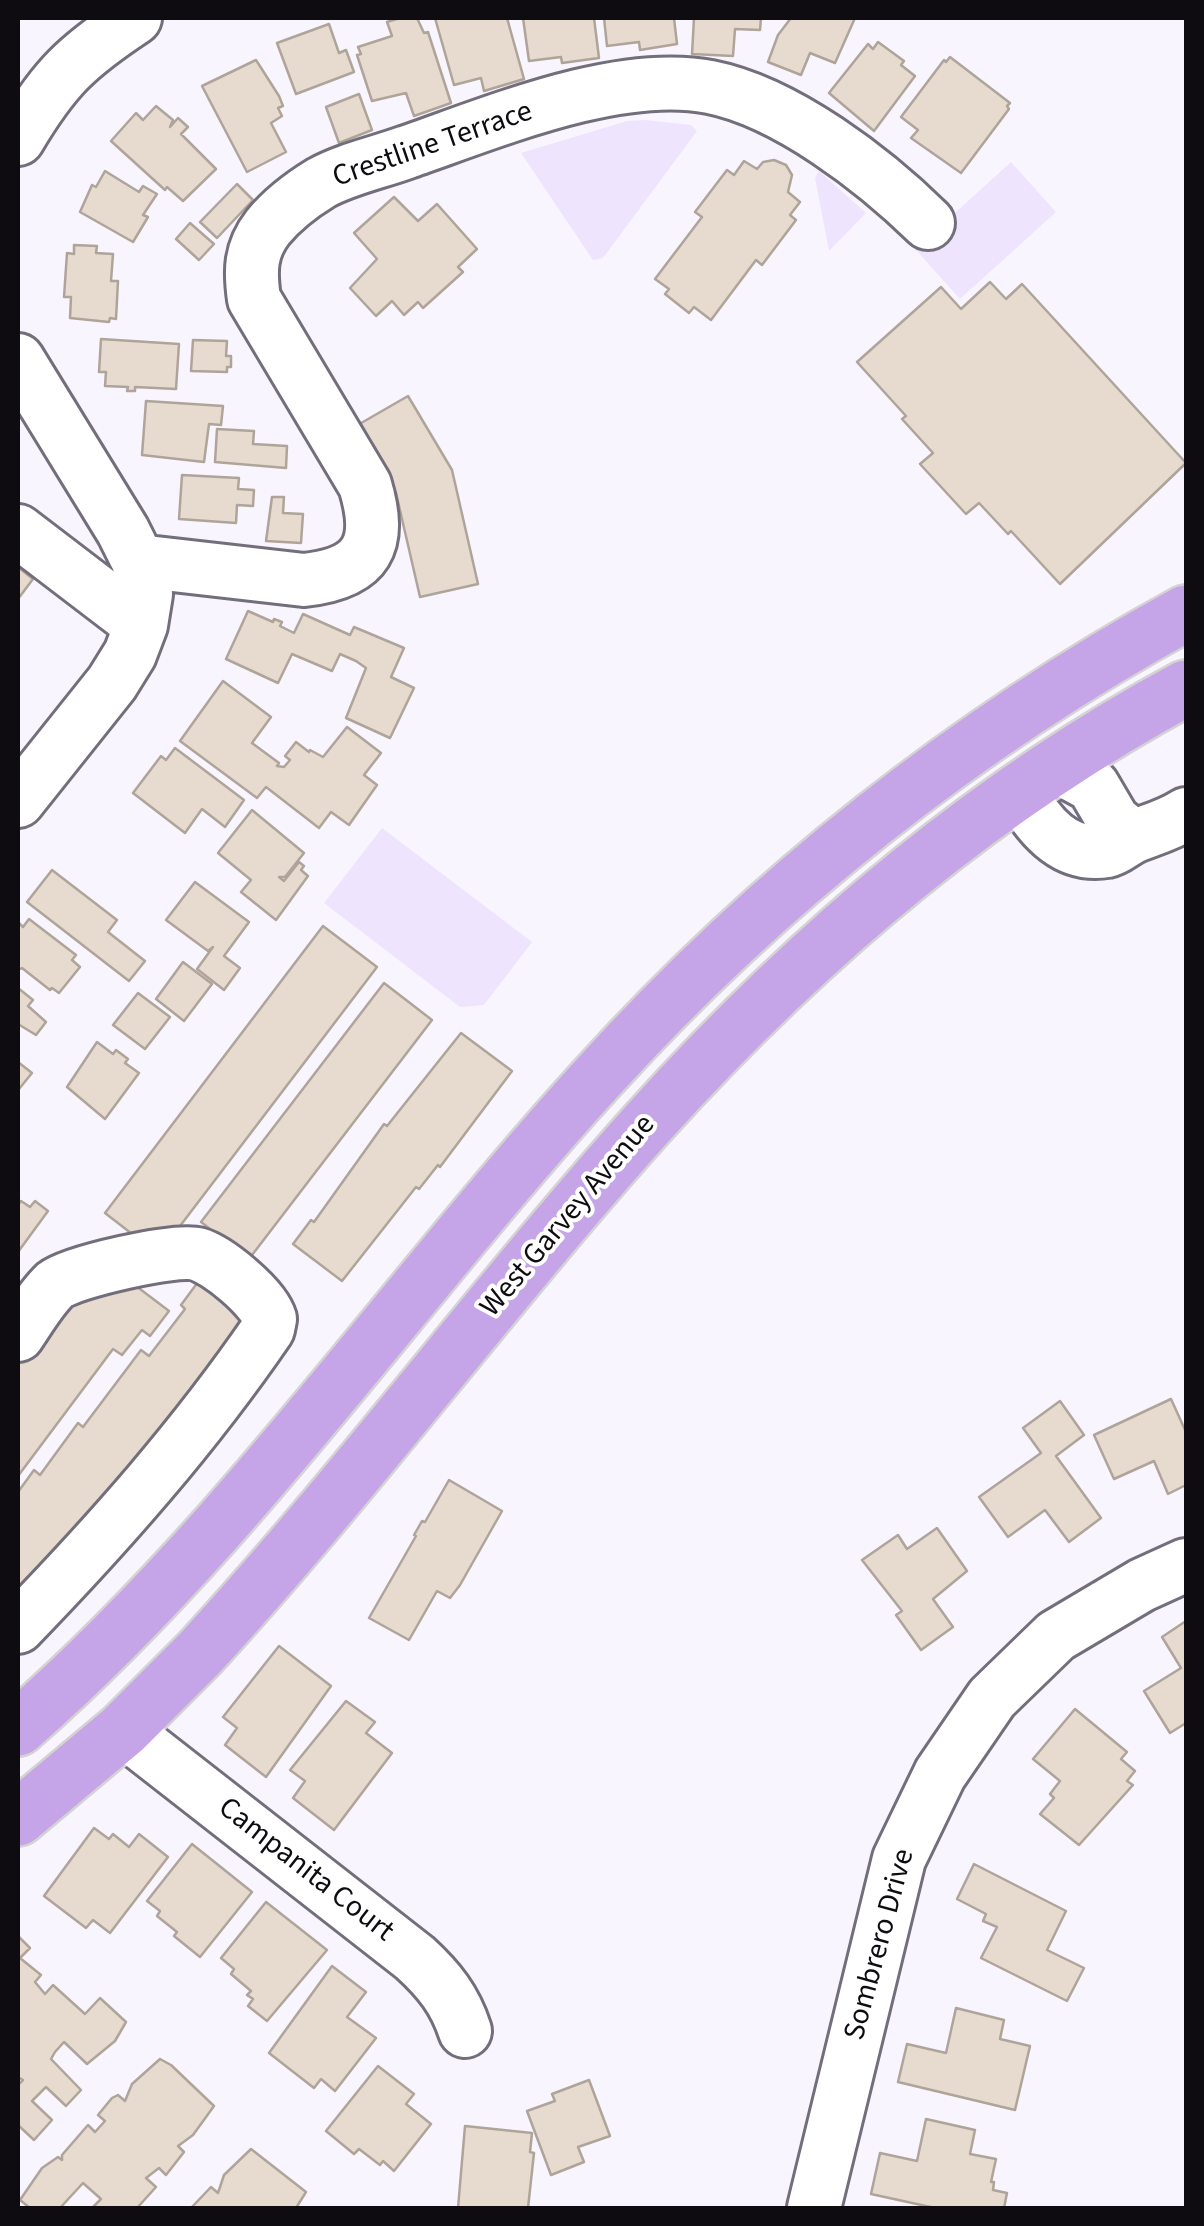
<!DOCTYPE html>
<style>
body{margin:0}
#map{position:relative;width:1204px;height:2226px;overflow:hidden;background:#f9f5fe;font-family:"Source Sans 3",sans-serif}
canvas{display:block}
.frame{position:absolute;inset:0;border:20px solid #0e0c11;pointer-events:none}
</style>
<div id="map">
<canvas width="1204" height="2226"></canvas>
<div class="frame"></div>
</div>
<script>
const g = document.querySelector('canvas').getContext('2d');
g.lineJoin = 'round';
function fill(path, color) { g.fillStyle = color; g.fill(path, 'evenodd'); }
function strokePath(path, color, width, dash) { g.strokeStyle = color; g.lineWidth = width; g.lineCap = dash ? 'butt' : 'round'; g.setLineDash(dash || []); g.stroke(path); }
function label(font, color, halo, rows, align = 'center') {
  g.font = font + ' "Source Sans 3",sans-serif'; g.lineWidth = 8; g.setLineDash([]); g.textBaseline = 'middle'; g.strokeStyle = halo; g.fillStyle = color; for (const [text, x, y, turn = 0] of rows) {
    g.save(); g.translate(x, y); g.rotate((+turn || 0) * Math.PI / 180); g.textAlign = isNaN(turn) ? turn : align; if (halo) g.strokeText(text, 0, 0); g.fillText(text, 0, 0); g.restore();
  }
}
const green = new Path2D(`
 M645,120L691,125L697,131L603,258L593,260L521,153L627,121Z
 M1011,162L1056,212L960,299L915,249Z
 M819,171L866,213L829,251L815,178Z
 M382,828L532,942L484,1005L460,1007L324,903Z`);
const building = new Path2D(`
 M400,18H417L424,33L428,32L451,103L414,116L406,93L372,101L357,55L361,54L358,47L392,36L387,22Z
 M435,18H507L524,79L484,91L481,78L454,85Z
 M523,18H594L599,58L562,63L561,57L529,61Z
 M604,18H674L677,44L640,50L639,42L607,46Z
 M694,18H761L760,30L735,29L733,56L692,54Z
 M791,18H855L835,63L810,53L801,75L768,62L778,35Z
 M329,24L339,53L346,50L354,72L296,94L277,43Z
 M878,42L904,61L901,65L915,76L874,131L829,93L868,44L873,49Z
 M950,57L1010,103L1007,106L1009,109L961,173L911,138L918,130L901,117L944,60L946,62Z
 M256,60L279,96L283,106L278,108L282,116L271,123L286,152L247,172L202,86Z
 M359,94L372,130L339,143L326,107Z
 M156,106L173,120L170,127L178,118L188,127L181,134L216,169L183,201L167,187L165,190L111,141L136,113L143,120Z
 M774,160L786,165L792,175L788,192L800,202L790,215L796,220L762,265L756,260L711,320L694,307L689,313L665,294L669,289L655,279L702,217L695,212L727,170L734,175L744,161L757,169L763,162Z
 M105,171L139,192L143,186L157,194L143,215L148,217L133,242L80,212L92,185L96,187Z
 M237,184L253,200L217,238L200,222Z
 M394,197L418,221L437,204L477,249L458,267L463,272L423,308L418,302L404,315L392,301L376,316L350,288L377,259L354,233Z
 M190,223L214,244L199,260L176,239Z
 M74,245L97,246L96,253L113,254L111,281H118L116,319L110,318L109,322L70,318L71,297H64L67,253L74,254Z
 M990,282L1006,299L1022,284L1186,463L1060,584L1011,531L1008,534L979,503L966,514L920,464L933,453L902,419L906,416L857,362L941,287L961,309Z
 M101,339L179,344L176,389L135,387V391H127L128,387L105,386L106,372H99Z
 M193,340L227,341L226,356H231V367H227V372L191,371Z
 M408,396L452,470L478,584L420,597L396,493L356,426Z
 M146,401L223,406L221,425L209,424L204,462L142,455Z
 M217,429L254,431L253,444L287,446L286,468L215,462Z
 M182,475L239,478L238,489L254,490L253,506L237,505L236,523L179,519Z
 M272,497H284L283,513L303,514L301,543L266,541Z
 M18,567L33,579L18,599Z
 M248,611L273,622L274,619L282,622L280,626L294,633L303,614L350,635L354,627L404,648L391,677L414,688L390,738L346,718L366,668L356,661L340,654L332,671L292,654L278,683L226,659Z
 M223,681L271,717L252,743L279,763L277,766L284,767L290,760L285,756L296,742L309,752L310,750L323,757L347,727L381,753L364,775L377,785L349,825L331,812L319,828L266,787L257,798L180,741Z
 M175,748L244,800L225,827L202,809L185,833L133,793L161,756L166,760Z
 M252,810L304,853L285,877H279L284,881L299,862L304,866L301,870L308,876L276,920L241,892L251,880L218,853Z
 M52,870L117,920L108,932L145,961L129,981L27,902Z
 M195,882L249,922L224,956L240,968L224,990L197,969L213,947L208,951L166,920Z
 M29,919L76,955L72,960L80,967L59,993L52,988L50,990L22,968L18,970V922L23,927Z
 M323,926L377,967L177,1230L172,1227L154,1251L105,1213Z
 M183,962L212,984L184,1021L156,999Z
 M384,983L432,1020L249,1259L201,1222Z
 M18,988L33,1000L28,1006L46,1022L36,1035L18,1024Z
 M138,993L170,1017L145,1049L113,1025Z
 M461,1033L512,1071L440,1167L438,1165L419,1189L416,1187L342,1281L293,1244L311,1220L314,1222L384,1124L387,1126Z
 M97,1042L113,1054L116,1050L128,1059L125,1063L139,1073L105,1119L67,1087Z
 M18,1062L32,1073L19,1089L18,1088Z
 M21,1201L30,1207L35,1201L48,1211L18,1252V1205Z
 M115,1270L169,1311L150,1336L142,1330L122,1355L113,1349L18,1476V1350Z
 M198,1282L248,1318L234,1345L18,1608V1492L34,1470L40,1475L78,1423L83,1427L141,1350L149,1356L185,1309L181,1305Z
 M1171,1399L1186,1432V1485L1168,1494L1154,1461L1114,1479L1094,1435Z
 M1060,1401L1084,1435L1056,1456L1101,1518L1069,1542L1045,1510L1008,1537L979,1497L1041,1453L1023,1428Z
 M449,1480L502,1511L460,1585L450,1598L437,1591L409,1640L369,1618L416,1536L414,1535L422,1521L425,1522Z
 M937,1528L967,1571L933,1599L953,1627L921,1650L896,1615L902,1611L862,1560L898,1535L907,1549Z
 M1186,1621V1723L1170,1733L1144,1691L1181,1668L1162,1637Z
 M279,1646L331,1686L266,1777L225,1745L237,1728L223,1717Z
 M346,1701L375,1722L366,1733L392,1753L334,1830L293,1798L305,1781L290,1770Z
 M1075,1709L1127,1752L1121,1759L1135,1771L1127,1781L1133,1785L1079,1845L1040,1814L1054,1798L1050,1794L1060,1781L1033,1759Z
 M94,1828L109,1839L113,1834L129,1847L139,1834L168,1857L110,1933L93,1920L86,1928L44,1896Z
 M192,1844L252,1892L200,1957L174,1936L177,1932L157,1916L160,1911L147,1901Z
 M974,1864L1066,1911L1047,1950L1084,1968L1067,2001L981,1958L997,1927L983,1921L986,1914L957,1899Z
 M266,1902L327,1950L267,2021L248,2006L253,1999L247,1995L251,1991L231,1974L234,1969L221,1958Z
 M18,1936L30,1948L20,1958L41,1975L35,1982L45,1994L53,1985L85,2014L100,1998L126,2022L115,2041L87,2064L64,2042L55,2052L51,2059L81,2090L66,2106L46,2087L32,2101L52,2120L34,2140L18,2125V2085L23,2080L18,2077Z
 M332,1966L366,1992L347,2017L376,2038L335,2091L321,2079L314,2088L269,2053Z
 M956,2008L1004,2020L1000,2039L1030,2046L1015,2110L898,2082L907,2044L946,2053Z
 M160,2059L171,2065L214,2106L193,2135L178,2146L184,2152L166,2175L159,2168L146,2178L156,2187L137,2208H92L101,2199L83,2183L60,2208H30L20,2200L42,2168L58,2157L62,2160V2155L88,2125L95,2132L105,2121L98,2115L112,2098L118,2095L125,2101L132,2084Z
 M378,2066L414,2094L406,2104L431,2124L394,2171L383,2161L380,2165L359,2149L354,2154L326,2131Z
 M589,2080L610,2136L578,2147L584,2162L551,2175L527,2111L555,2101L552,2094Z
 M926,2119L975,2130L970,2154L996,2159L991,2182H994L993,2190L1007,2193L1004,2208H935L871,2194L880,2153L917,2161Z
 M465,2126L532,2133L530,2152L534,2153L528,2208H458Z
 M251,2149L306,2192L296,2208H191L211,2187L218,2193L224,2175Z`);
const minor = new Path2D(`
 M18,139C54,78 76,57 135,18
 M18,360L123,531L138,561L146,594L141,625L130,654L112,683L18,801
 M18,531L141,625
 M138,561L304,580C368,573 383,545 365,485L254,299C250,271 250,250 268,227C282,210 303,194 321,183C346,169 380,162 407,152C494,122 619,69 710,87C786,102 874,170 928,223
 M1058,767L1093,786L1113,820L1133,837
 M1020,792C1038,825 1064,858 1107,851C1117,849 1125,840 1135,836C1153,829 1169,825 1186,814
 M18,1335C29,1319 41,1298 55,1285C71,1272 177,1248 197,1254C218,1260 264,1298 270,1319L268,1329C194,1437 109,1533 18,1627
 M123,1730L415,1958C439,1980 455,2000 465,2031
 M814,2208L899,1859L940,1774L992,1698L1056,1636L1142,1585L1186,1565`);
const major = new Path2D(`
 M18,1728C239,1535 402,1292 599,1076C767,891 966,733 1186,613
 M18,1818L123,1730L199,1654C356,1483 493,1296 648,1123C802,952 983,797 1186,688`);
const streetNames = [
 ["Crestline Terrace",433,146,-19],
 ["West Garvey Avenue",569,1217,-50],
 ["Campanita Court",305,1871,38],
 ["Sombrero Drive",881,1945,-75]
];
fill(green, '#efe4fe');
fill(building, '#e7dbd0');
strokePath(building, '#afa499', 2.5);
strokePath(minor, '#736e7b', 58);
strokePath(major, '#d4d3d4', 60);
strokePath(minor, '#fff', 52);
strokePath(major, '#c5a4e8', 55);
label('30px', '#0e0c11', '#fff', streetNames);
</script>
